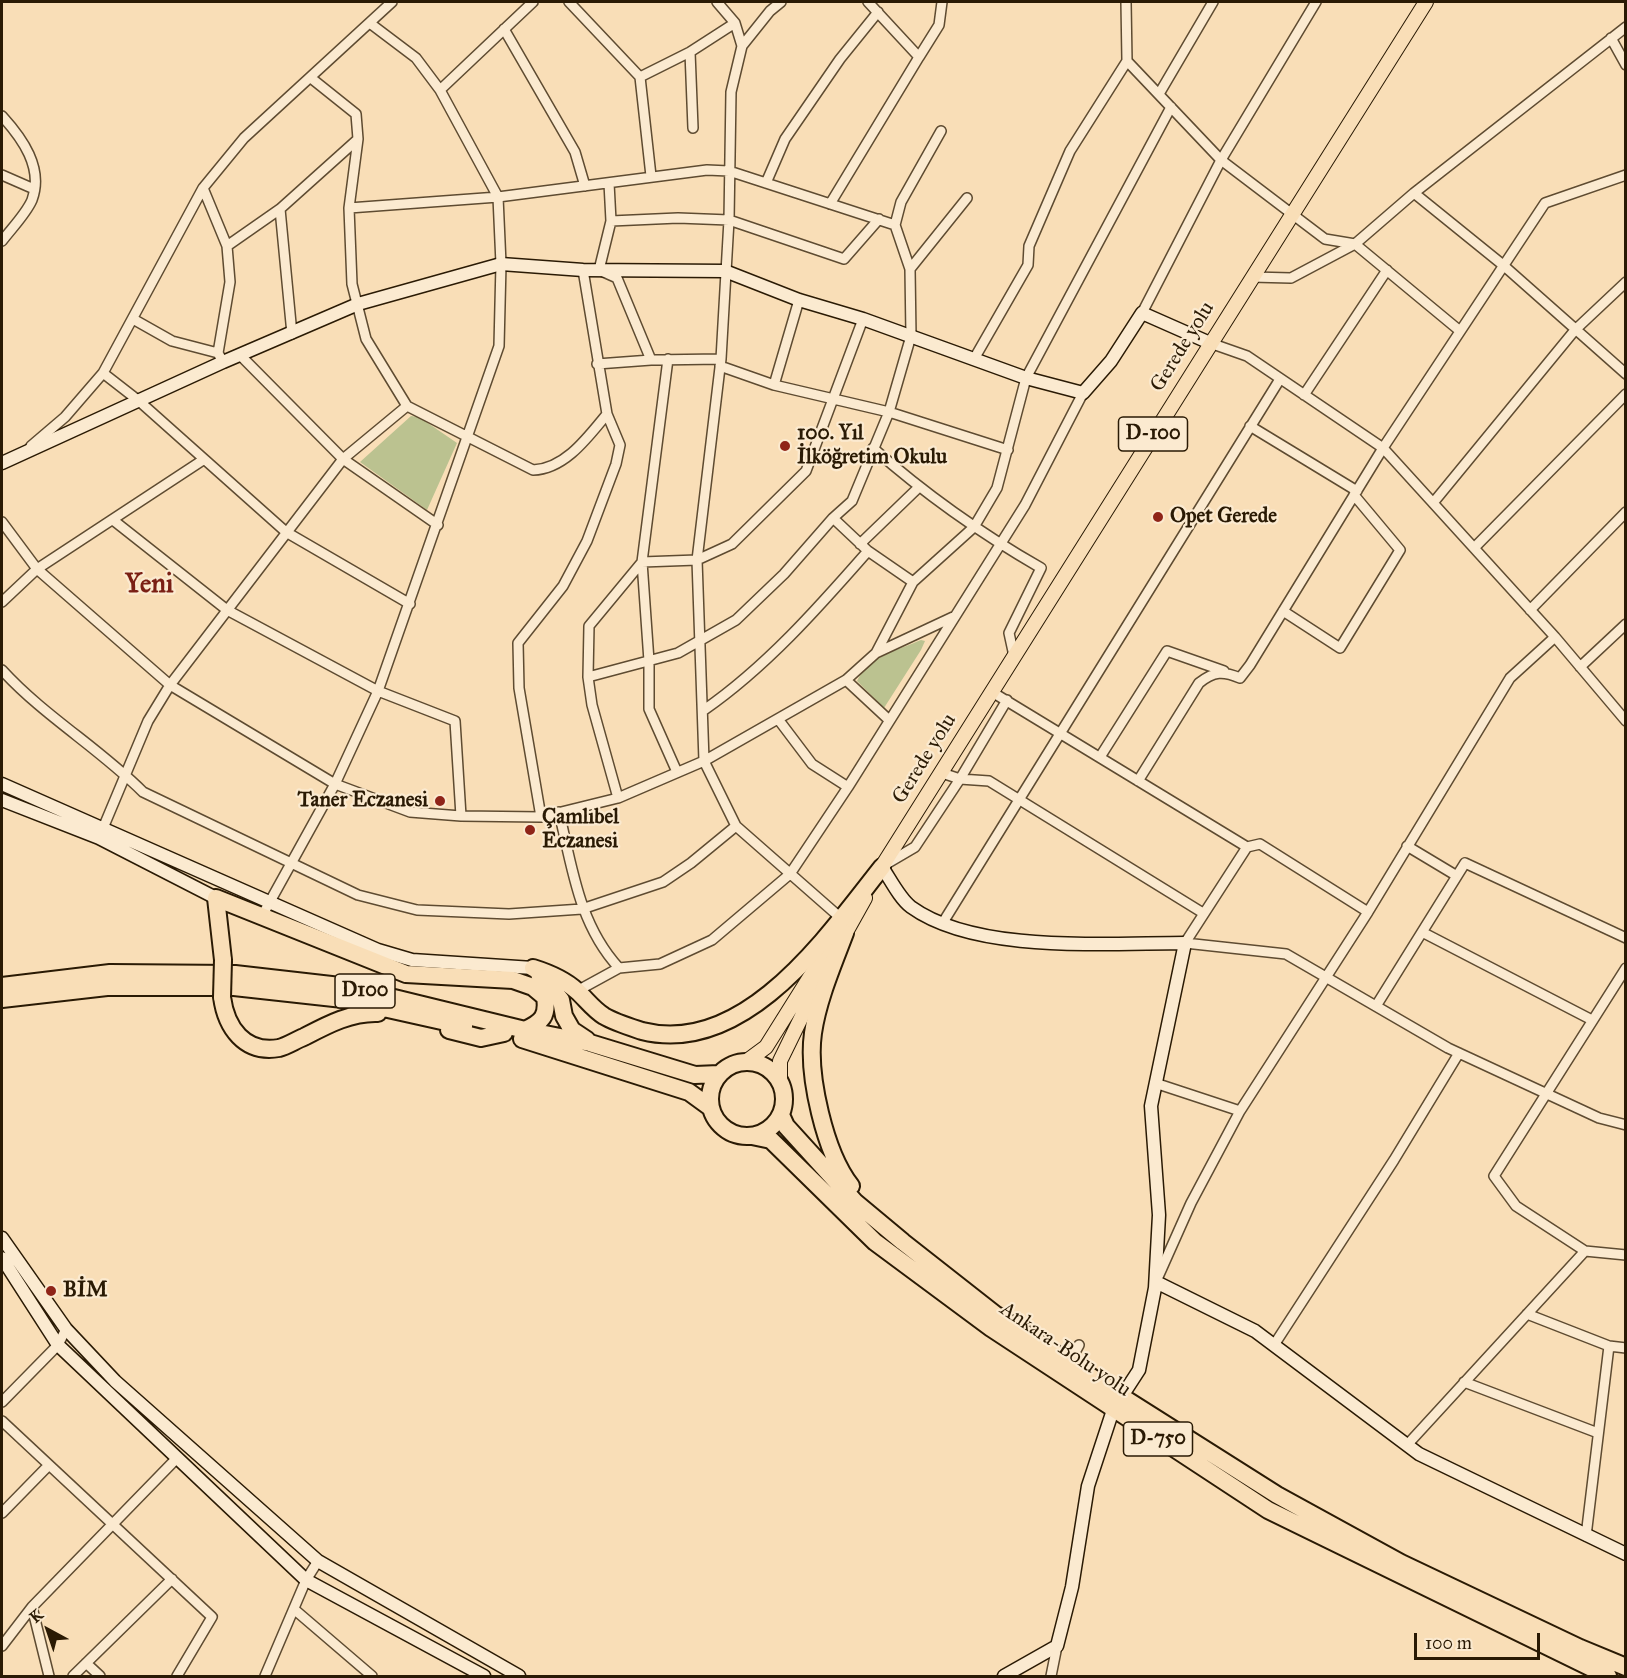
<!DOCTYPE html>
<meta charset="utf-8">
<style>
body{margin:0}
#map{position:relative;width:1627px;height:1678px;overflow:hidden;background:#f9deb7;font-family:"IM FELL Great Primer",serif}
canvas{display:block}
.frame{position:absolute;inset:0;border:3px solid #2a1a04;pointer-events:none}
.north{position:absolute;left:18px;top:1600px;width:60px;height:60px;-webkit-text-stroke:4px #fbead0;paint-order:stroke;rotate:320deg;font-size:16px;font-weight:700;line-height:24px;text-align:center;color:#2a1a04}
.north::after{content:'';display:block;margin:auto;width:21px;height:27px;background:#2a1a04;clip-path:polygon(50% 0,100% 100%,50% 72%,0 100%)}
.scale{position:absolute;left:1414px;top:1633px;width:126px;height:27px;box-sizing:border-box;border:3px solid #2a1a04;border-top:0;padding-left:8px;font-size:18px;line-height:21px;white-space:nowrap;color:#2a1a04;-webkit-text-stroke:4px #fbead0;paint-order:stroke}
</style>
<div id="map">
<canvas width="1627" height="1678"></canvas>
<div class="frame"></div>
<div class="north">K</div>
<div class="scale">100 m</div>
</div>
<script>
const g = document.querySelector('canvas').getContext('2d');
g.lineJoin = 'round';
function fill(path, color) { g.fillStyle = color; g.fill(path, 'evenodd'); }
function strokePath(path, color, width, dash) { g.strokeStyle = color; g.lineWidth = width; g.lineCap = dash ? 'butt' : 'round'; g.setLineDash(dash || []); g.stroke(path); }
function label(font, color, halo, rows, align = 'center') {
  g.font = font + ' "IM FELL Great Primer",serif'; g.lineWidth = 4.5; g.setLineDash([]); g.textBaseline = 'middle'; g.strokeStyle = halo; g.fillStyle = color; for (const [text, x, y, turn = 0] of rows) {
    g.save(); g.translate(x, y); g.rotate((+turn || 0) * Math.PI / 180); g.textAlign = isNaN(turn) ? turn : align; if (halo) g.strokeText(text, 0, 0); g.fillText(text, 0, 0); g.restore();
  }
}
const green = new Path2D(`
 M411,416L419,417L457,443L427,510L360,462Z
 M921,640L925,641L921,650L884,708L857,681C868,657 898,650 921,640Z`);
const street = new Path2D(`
 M569,2L640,77L651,176
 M717,2L735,23L742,46
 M781,2L770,11L742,46L731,92L729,220L721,359L697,560L704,761L736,826L843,920
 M1126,2L1127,61
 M504,29L575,152L585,186
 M1611,38L1626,65
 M690,52L693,128
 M919,57L939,25L942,2
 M640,77L690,52L735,23
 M311,78L356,114L358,139L349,208L352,284L366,339L407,406L533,470C565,469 588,437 607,414
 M440,90L533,2
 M1159,94L1213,2
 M2,116C22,138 44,168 32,200C26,214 11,229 2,241
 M2,175L34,189
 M609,183L611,221L599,270L617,278L651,360
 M766,183L785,139L840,59L878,12
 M203,188L227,246L230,282L218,353L223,362
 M1414,193L1503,265L1626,374
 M830,204L919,57L868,2
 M349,208L498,197L707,170L729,171L895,225L910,269L911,336L889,412L852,501L833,518L784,574L736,620L678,653L588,677
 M280,209L292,334
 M611,221L678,218L729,220L844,259L879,219
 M895,225L901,202L941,131
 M227,246L280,209L358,139
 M910,269L967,198
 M1252,277L1291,278L1355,244L1414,193L1626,27
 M1142,313L1221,160L1316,2
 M133,319L172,341L218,353
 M1210,343L1247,356L1383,448L1555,637L1626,721
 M240,355L343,459L438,525
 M668,359L642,562L649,661V709L677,772
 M974,359L1028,265L1029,246L1070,151L1127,61L1221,160L1325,239L1355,244L1460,331
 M597,364L651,360L721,359
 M720,366L774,385L889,412L1008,450
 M103,373L139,401L286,532L410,604
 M774,385L799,300
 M1304,395L1387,270
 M1250,426L1357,491
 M31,446L65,417L103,373L203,188L244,138L392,2
 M873,448C925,494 980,533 1041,568L1009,633L1014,656
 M1433,503L1575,330L1626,282
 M833,518L868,551L913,582
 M113,520L227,610L378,691L455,721L461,816
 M2,522L37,569L170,685L335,784L410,812L461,816L541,817L618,798L704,761L846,680L876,653L913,582L974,527L997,488L1026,378L1171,107
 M860,544L918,488
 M1474,548L1626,394
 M2,602L37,569L203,460
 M1530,610L1626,512
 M1283,611L1340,648L1400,550L1354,495
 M876,653L953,617
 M1580,667L1626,624
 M2,670C44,716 99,748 143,792L358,895L417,910L509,914L582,909L663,882L691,863L736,826
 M846,680L889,720
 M992,692L1247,847L1260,844L1368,912
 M704,710C766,667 818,608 868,551
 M778,719L812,764L848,787
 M1100,757L1167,651L1224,671
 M942,773L960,779L989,781L1203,913
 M1138,781L1199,683C1214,671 1223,671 1240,678L1250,665L1383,448L1545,203L1626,175
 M618,798L592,705L588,677L589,626L642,562L697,560L732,544L806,471L863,319
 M559,812C572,867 579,925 619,968
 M541,817L519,688L518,643L563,586L587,541L616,464L620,445L607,414L583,270
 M101,833L148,721L170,685L343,459L407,406
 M1407,846L1457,876
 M1247,847L1185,943L1286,954L1448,1048L1599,1118L1626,1125
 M886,864L915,847L960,779L1007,700
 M262,916L335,784L378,691L499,346L501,264L498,197L440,90L416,58L371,24
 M942,924L1280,379
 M1422,932L1592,1020
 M1626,968L1494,1176L1516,1206L1585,1251L1626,1255
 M577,991L619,968L660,964L712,940L790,874L848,787L1025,505L1083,393
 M1376,1006L1465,863L1626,938
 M1155,1083L1240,1111
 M1158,1277L1191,1203L1240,1111L1368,912L1510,678L1555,637
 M1527,1314L1609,1346L1626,1348
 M1274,1345L1394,1160L1459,1053
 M1069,1363L1079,1345
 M1464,1382L1598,1433
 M2,1402L58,1345L66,1329
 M2,1421L212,1617L177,1676
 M1407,1445L1585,1251
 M2,1513L49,1465
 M1586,1536L1609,1346
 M32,1607L49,1676
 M295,1610L372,1676
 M2,1646L32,1607L177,1458
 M86,1663L100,1676
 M73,1676L172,1579
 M265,1676L306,1580L318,1561
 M1051,1676L1057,1646`);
const secondary = new Path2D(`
 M2,463L223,362L358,304L501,264L583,270L725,271L799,300L863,319L1026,378L1083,393L1111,361L1142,313L1210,343
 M2,784L378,950L412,960L533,968
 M2,800L99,838L216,898
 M882,867C890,879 900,899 911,907C976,954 1107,943 1185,943L1151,1106L1159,1215L1155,1288L1139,1370L1113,1410L1088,1486L1072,1587L1057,1646L1004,1676
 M2,1238L66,1329L115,1381L318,1561L519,1676
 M2,1258L58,1345L306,1580L484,1676
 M1156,1282L1255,1331L1419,1454L1626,1554`);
const primary = new Path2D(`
 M876,876L1426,2
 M841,941L865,898
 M747,1061L766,1047L840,929
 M780,1080V1061L824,971`);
const highway = new Path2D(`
 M845,933C833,965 818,999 813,1033C807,1075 825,1153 851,1186
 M223,960L216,898L406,974L513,980L533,987L545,997C548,1016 542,1022 525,1030
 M533,968C549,973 564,979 577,991C586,999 593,1009 604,1016C614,1022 630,1027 642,1031C745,1057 828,935 882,867
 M539,974L561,1000L564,1016L572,1030L587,1040
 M2,986L110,973L235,974L349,987L525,1030L590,1043L695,1075L719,1074
 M222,997C226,1027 244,1054 279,1048C287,1046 296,1040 304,1037C327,1025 351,1012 378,1013
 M2,999L107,987H234L343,999L464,1026
 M449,1030L481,1038L504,1033
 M522,1039L689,1092L711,1108
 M710 1099a37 37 0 1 1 74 0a37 37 0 1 1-74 0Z
 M781,1115L786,1126L855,1202L903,1242L996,1315L1122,1397L1277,1495L1401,1563L1580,1648L1626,1667
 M752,1136L771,1140L875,1242L991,1328L1268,1510L1608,1676`);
const highwayBridge = new Path2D(`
 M222,997L223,960`);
const markers = [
 [785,446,6,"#8f2418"],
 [1158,517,6,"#8f2418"],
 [440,801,6,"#8f2418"],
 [530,830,6,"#8f2418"],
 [51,1291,6,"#8f2418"]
];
const shields = [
 [1153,434,69],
 [365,991,60],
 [1158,1439,69]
];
const shieldNames = [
 ["D-100",1153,434],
 ["D100",365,991],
 ["D-750",1158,1439]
];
const streetNames = [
 ["Gerede yolu",1183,347,-58],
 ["Gerede yolu",925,759,-58],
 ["Ankara-Bolu yolu",1065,1350,34]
];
const poiNames = [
 ["100. Yıl",797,434],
 ["İlköğretim Okulu",797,458],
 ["Opet Gerede",1170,517],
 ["Taner Eczanesi",428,801,"right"],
 ["Çamlıbel",542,818],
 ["Eczanesi",542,842],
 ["BİM",63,1291]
];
const districtNames = [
 ["Yeni",149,585]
];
fill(green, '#bbc290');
strokePath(street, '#5e4b31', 12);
strokePath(secondary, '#2a1a04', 15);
strokePath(primary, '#2a1a04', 16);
strokePath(highway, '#2a1a04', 20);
strokePath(street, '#fbead0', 9);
strokePath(secondary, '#fbead0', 12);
strokePath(primary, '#f9deb7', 14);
strokePath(highway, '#f9deb7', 16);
strokePath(highwayBridge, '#2a1a04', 20, []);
strokePath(highwayBridge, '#f9deb7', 16);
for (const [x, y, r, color] of markers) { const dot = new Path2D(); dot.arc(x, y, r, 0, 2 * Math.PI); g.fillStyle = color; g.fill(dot); strokePath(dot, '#fbead0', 2); }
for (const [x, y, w] of shields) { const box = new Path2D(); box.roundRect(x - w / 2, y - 17, w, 34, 4.5); g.fillStyle = '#fbead0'; g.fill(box); strokePath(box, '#2a1a04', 1.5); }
label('bold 20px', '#2a1a04', null, shieldNames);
label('21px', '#2a1a04', '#fbead0', streetNames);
label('bold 21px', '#2a1a04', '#fbead0', poiNames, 'left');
label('bold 27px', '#7a1f14', '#fbead0', districtNames);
</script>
